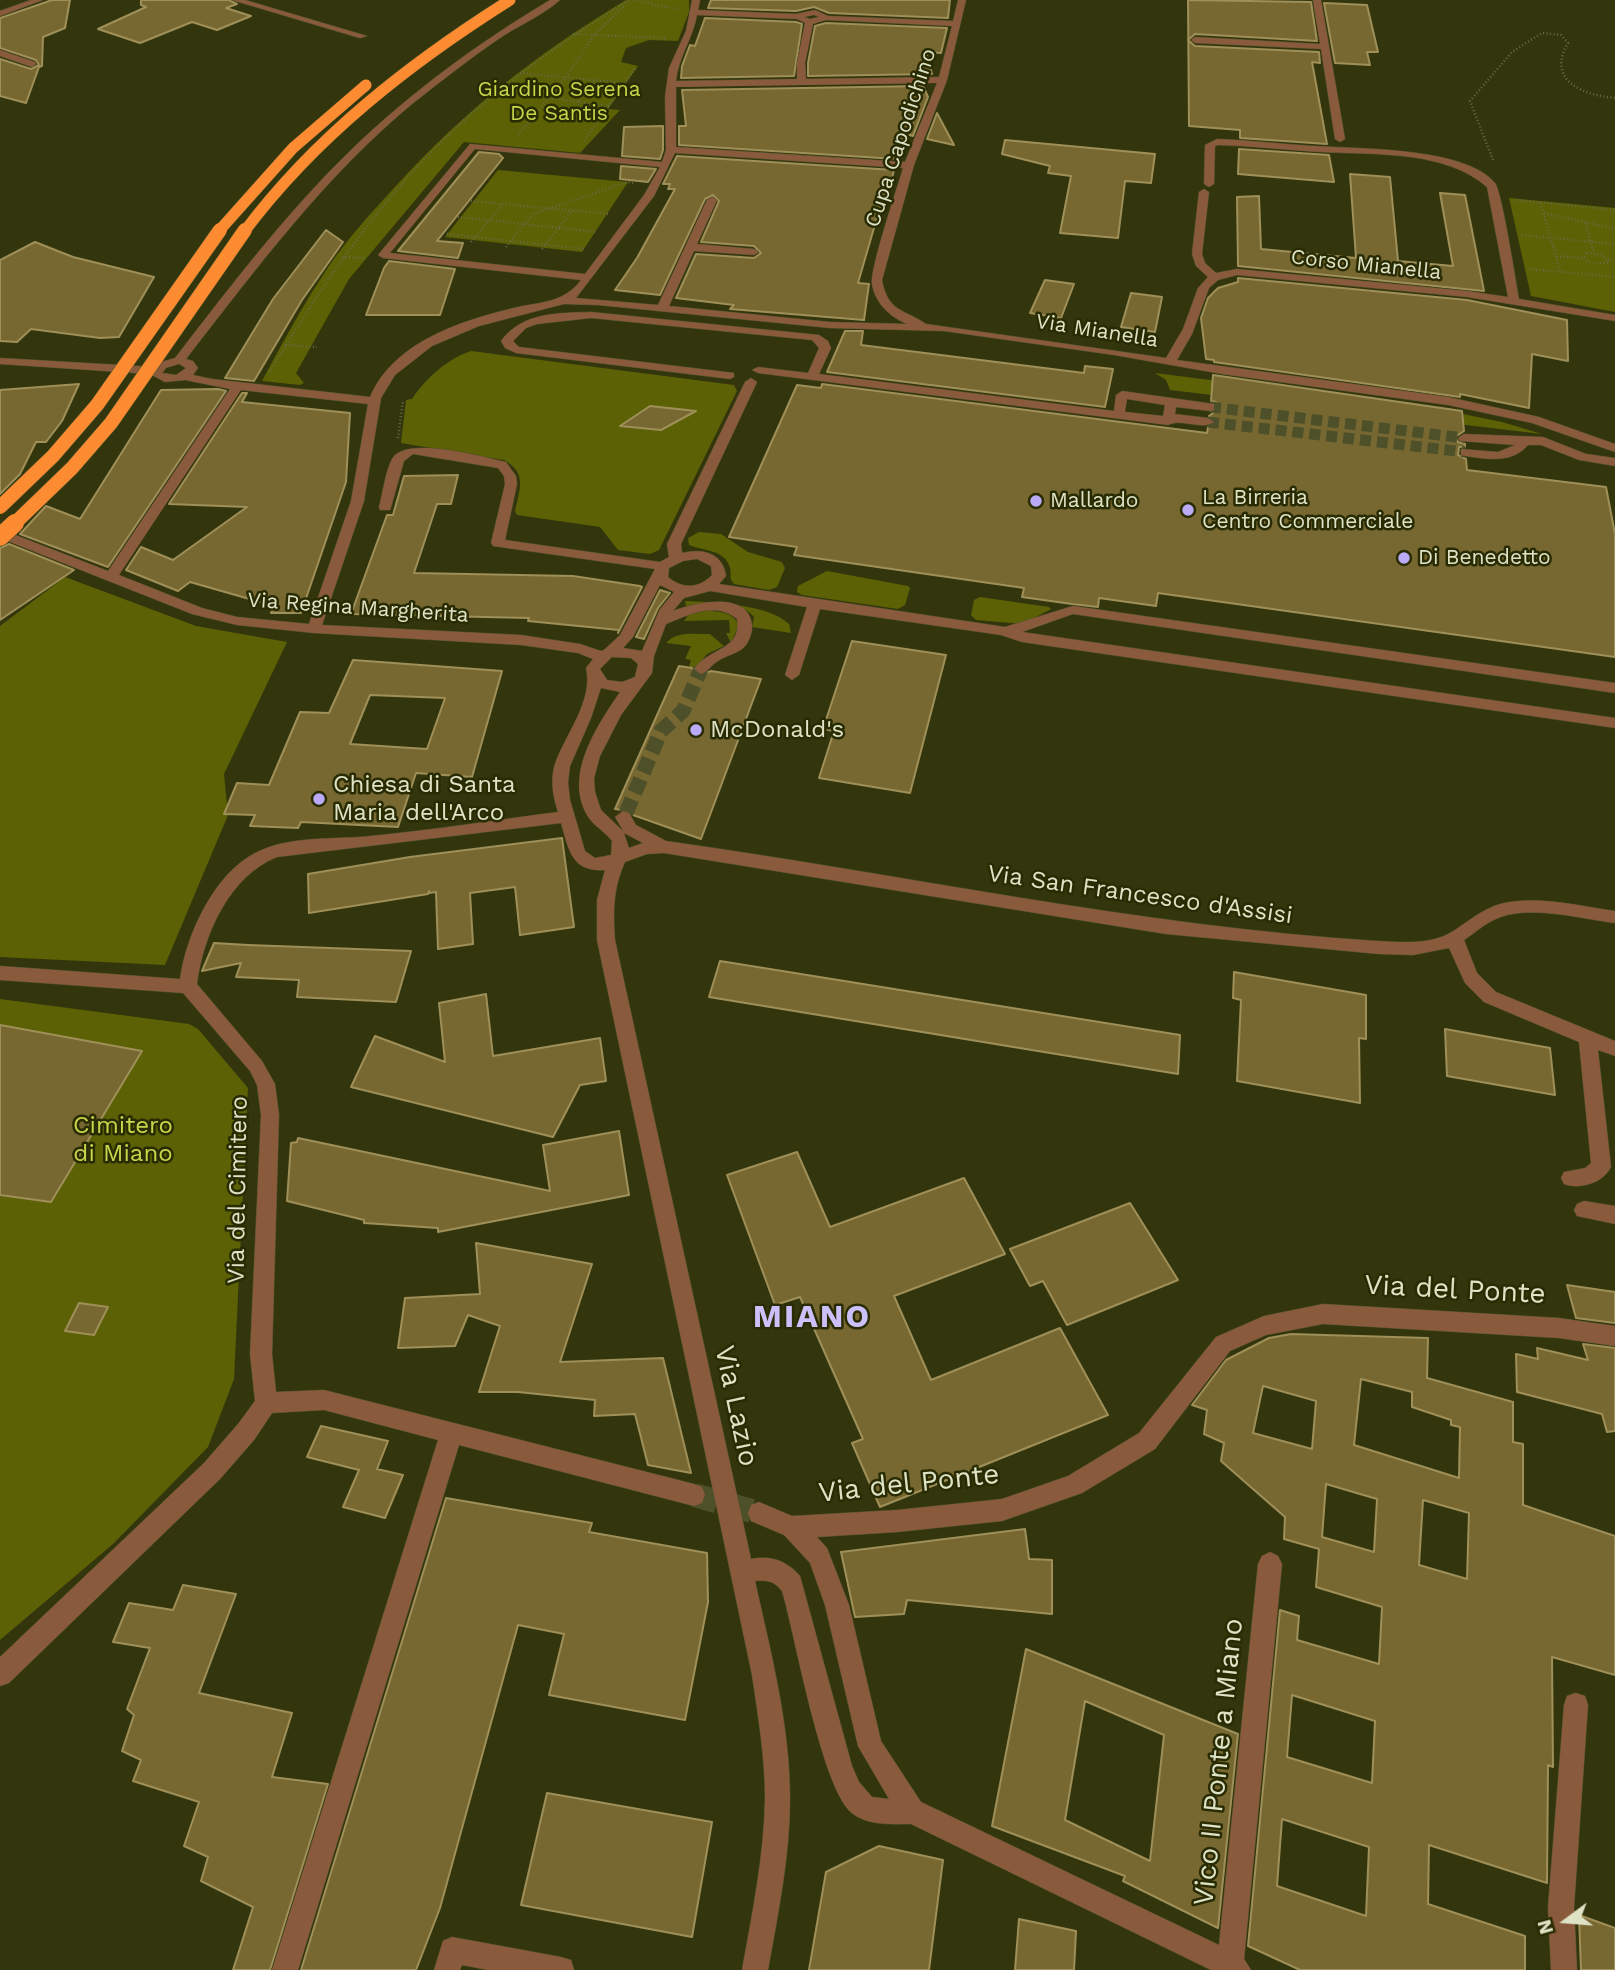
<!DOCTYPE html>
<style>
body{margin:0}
#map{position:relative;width:1615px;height:1970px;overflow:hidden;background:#33360d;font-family:"Work Sans",sans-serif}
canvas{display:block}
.north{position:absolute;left:1531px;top:1886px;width:70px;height:70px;-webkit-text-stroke:5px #292c02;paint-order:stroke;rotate:254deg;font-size:19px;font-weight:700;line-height:28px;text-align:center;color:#dfe3c6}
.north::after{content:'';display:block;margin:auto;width:24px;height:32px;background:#dfe3c6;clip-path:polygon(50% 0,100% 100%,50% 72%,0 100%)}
</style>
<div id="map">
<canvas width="1615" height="1970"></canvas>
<div class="north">N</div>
</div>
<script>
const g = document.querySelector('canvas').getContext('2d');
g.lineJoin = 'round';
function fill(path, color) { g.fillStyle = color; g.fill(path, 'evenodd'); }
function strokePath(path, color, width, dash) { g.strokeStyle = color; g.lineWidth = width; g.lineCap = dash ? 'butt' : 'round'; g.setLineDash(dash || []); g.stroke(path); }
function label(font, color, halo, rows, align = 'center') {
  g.font = font + ' "Work Sans",sans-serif'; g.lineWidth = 5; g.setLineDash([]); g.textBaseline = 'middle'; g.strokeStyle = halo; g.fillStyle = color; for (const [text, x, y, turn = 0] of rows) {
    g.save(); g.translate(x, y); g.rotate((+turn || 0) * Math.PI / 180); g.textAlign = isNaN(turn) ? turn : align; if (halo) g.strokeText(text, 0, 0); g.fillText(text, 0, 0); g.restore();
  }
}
const green = new Path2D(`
 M626,0H689V12L678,41L649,40L626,48L621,62L638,66L608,109L620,110L580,153L464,142L349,279L296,373L304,383L300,385L262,381C283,342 304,303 329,266C348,238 372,212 394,188C465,110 536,54 626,0Z
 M498,170L628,182L582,252L445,237Z
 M1509,198L1615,208V312L1531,296Z
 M471,351L734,385L737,391L659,550L650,554L618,550L600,527L517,515L515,511C520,488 527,473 504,460L401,443L406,400L412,399C426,378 447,359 471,351Z
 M1155,373L1438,409L1502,422L1542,434L1170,390L1166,380Z
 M699,532L721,534L748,552L782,562L785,568L777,587L769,590L734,584C728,577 732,576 730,568C725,549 703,551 689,545L688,538Z
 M827,571L908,586L910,588L905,605L898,609L802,595L797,592L798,586Z
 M65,577L196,626L287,642L224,774L228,815L165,965L0,957V626Z
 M980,597L1049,607L1051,609L1023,624L976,620L971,615L974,600Z
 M685,601C713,602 768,604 789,624L791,633L752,627L754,617C741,600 705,602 686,606Z
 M704,611C718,611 732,611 739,625L731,643L726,633H730L729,620L684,621L689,614Z
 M710,634L724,646L707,654L696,668L689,667L691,660L685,659L691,646L666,643C676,631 695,634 710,634Z
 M0,999L189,1024L198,1029L248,1088L234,1379L208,1447L113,1544L0,1640Z`);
const building = new Path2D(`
 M52,0H70L65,28L43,37L42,66L39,67L26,103L0,96V59L31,69L39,65L36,60L0,48V18Z
 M141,0H229L237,4L226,8L251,16L217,30L192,22L140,43L98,29L146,7L141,5Z
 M711,0H950L948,18L829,13L814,7L796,11L708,8Z
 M1188,0L1311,2L1317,41L1195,34L1188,40L1195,46L1319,52L1320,63L1312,62L1327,144L1240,138V130L1189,126Z
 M1324,3L1367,5L1378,52H1367L1370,65L1335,63Z
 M705,18L796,22L802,24L794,76L681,78L682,66L690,45L695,46Z
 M826,23L947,28L941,53L926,52L932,74L808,76V63L815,26Z
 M923,86L928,97L913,136L906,134L896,159L679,145V126H686L682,90Z
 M937,113L954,145L927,139Z
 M663,126V150L660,159L622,156L624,127Z
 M1005,140L1155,154L1151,183L1125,181L1118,238L1060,233L1071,176L1048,173L1050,166L1002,154Z
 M1239,149L1329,155L1334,182L1238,174Z
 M479,152L499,154L503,158L437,241L463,243L458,258L398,251Z
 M677,156L894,170L887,197H883L858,283L869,284L864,320L730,309L734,305L676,298L696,254L754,258L761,253L754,246L701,242L719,201L713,195L705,199L660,295L615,290L637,258L675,189H668L670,184H663Z
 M621,166L656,169L648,182L620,179Z
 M1350,174L1390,177L1398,261L1453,266L1440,193L1465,195L1484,291L1238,266L1237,197L1259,196L1261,249L1356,258Z
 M326,230L343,242L302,300L254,381L225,378L273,299Z
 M35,242L73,257L154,277L119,337L100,338L31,329L17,342L0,341V260Z
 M389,261L455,269L440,315H366L384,268Z
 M1238,278L1467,300L1567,320L1568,361L1532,354L1529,408L1460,394V397L1214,362V360L1206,359L1201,318L1208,298L1218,288L1238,282Z
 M1045,280L1074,284L1061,318L1030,313Z
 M1131,293L1162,297L1155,332L1121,327Z
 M845,331H863L861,345L1084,373L1085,366L1113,369L1105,407L827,372Z
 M1213,375L1462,411L1464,431L1455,437L1458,442L1465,444V447H1459L1458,455L1466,459L1467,470L1606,487L1615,534V657L1158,593L1156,606L1099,598L1098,607L1072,604L1022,597L1024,588L794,555L797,547L729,537L797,385L821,388L822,384L1207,433L1208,427L1216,423L1209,416L1217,410L1216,402L1211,401Z
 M79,384L62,421L46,442H36L20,474L0,494V390Z
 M218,389L226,391L108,567L20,534L46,506L80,519L161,390Z
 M242,393H247L242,402L350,413L346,482L301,613H271L274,606L190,582L178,591L126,570L141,547L173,560L247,507L169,504Z
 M650,406L696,411L661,430L620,426Z
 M458,475L451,504H437L414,573L573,576L640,586L642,587L618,633L619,630L528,621L529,618L351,614L387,515H393L404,476Z
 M9,544L74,570L0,620V548Z
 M660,590L670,593L658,608L644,639L636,637Z
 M852,641L946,655L910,793L819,778L834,731L823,729Z
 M353,660L502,671L472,777L416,773L398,827L301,822L298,828L250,826L255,815L224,814L237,783L269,785L300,712L329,713ZM370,695L445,698L427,749L350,744Z
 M679,666L692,668L699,676L711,671L761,679L701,839L633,815L630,811L615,809Z
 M562,838L574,927L520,935L515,887L470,893L473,944L438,949L436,892L429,893V891L428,894L309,913L308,874L410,857Z
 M214,943L248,945L411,951L396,1002L297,997L299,980L236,977L241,963L202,971Z
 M720,961L1180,1035L1178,1074L709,997Z
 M1234,972L1366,995V1039L1359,1038L1360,1103L1237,1081L1241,1000L1233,998Z
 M486,994L493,1056L600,1038L606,1081L580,1085L553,1137L351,1087L375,1036L445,1062L439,1003Z
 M0,1025L142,1051L51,1202L0,1195Z
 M1445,1029L1550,1048L1555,1095L1447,1076Z
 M619,1131L629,1195L438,1232V1228L364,1223V1220L287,1201L291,1143L297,1142L298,1138L550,1191L543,1145Z
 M797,1152L830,1227L964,1178L1005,1254L894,1296L931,1380L1060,1328L1108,1415L880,1507L852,1443L863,1439L800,1297L775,1305L727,1175Z
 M1130,1203L1178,1280L1067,1325L1043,1281L1030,1286L1010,1249Z
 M476,1243L592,1264L560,1362L663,1358L691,1473L648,1465L635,1414L594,1416L595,1400L518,1392H479L500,1326L468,1315L455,1346L398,1348L405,1298L480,1294Z
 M1567,1285L1615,1292V1323L1576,1318Z
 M79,1303L108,1307L94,1335L65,1331Z
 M1291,1334L1428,1338L1427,1378L1513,1402V1442L1523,1444V1505L1615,1536V1675L1552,1657L1553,1767L1548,1765L1547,1883L1429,1845L1428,1904L1525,1936V1970H1300L1248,1946L1280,1610L1299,1616L1297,1640L1379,1664L1382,1607L1316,1587L1319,1549L1284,1539L1285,1517L1221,1461L1224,1443L1204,1434L1207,1410L1192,1405L1226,1360L1269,1338ZM1361,1379L1412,1392V1407L1451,1420V1425L1460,1427L1459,1478L1354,1445ZM1263,1386L1316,1401L1312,1449L1253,1433ZM1326,1484L1377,1499L1374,1552L1322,1537ZM1423,1500L1469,1513L1467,1579L1419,1565ZM1292,1695L1375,1721L1372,1783L1287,1757ZM1282,1819L1369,1847L1366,1916L1277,1886Z
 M1583,1344L1615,1348V1431L1607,1432L1602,1414L1517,1392L1516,1354L1538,1359L1537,1348L1588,1360Z
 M321,1426L388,1441L377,1469L403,1475L385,1518L343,1507L359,1470L307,1457Z
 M446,1498L592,1523L589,1532L707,1553L708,1602L685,1720L549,1695L564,1634L518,1625L440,1908L416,1970H301Z
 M1025,1529L1029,1559L1052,1560V1614L907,1600L904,1614L855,1617L841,1552Z
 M183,1585L236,1594L199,1693L292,1713L272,1777L328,1784L270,1970H233L253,1907L201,1881L208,1857L184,1846L199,1802L133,1781L141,1760L122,1751L134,1715L127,1709L150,1648L113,1642L129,1603L173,1610Z
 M1026,1649L1238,1734L1218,1928L1123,1881L1125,1876L992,1826ZM1085,1701L1164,1735L1150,1861L1065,1820Z
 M547,1793L712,1822L692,1937L521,1905Z
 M879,1846L943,1860L929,1970H809L826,1872Z
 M1579,1915L1615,1928V1970H1581Z
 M1019,1919L1076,1931L1074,1970H1015Z`);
const minorTunnelFar2 = new Path2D(`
 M1210,407L1464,438
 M1208,422L1465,452`);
const minorTunnelFar1 = new Path2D(`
 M626,813L661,731L683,711L701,669`);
const minorTunnel = new Path2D(`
 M694,1495L759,1513`);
const path = new Path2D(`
 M634,0L677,9
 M573,34L666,38
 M520,73L625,83
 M497,91L609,106
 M578,101L595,81
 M519,134L566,77L594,35L624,6
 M584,141L636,67
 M1493,160L1470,101L1512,52L1542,33L1561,35L1568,43C1546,81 1583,95 1615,98
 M1516,200L1615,210
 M471,201L610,214
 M1540,203L1556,256L1583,258
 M1544,213L1615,229
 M458,217L597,232
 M1585,223L1594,253
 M447,234L585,249
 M1522,235L1615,244
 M471,242L503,204
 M506,247L533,214L628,182L633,183
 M542,249L573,210
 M1587,253L1602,255L1608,262C1599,265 1591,264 1583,258Z
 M1556,256L1560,272
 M342,257L365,258
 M1608,260L1615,261
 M1529,269L1615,277
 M285,345L317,347
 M270,372C326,278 387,189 469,116C519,72 573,35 629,0
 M398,438L403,400`);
const minor = new Path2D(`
 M31,0H43L0,16V11Z
 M232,0H245L367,36L360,38Z
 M550,0H560C542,16 517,26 497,40C468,60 440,82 412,104C324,177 256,269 186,359L193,361L198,368L193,375L212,379L370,397C394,341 463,320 518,307C542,302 565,302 581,280L383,258L378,255L470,144L662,162L666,150L665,97L669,68L686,31L692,0H700L698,10L796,14L815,10L828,16L953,21L958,0H966L947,80L914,165L882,280C888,313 905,309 926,324L1166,358L1183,329L1198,288L1208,277L1196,266L1192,254L1199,192L1204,189L1209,192L1202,254L1205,263L1216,273L1237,269L1467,291L1508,297L1487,187C1445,150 1374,155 1321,152C1287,150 1253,146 1218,145L1215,146L1214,184L1209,187L1204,184L1205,145L1217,139C1249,140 1281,144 1314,146C1358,149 1466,147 1495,183C1502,192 1516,282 1519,299L1615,315V321L1467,297L1237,275L1218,280L1209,288L1192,334L1177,360L1448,397L1539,417L1615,444V452L1532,423L1448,405L1222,374L1114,355L944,331L830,328L598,305L564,304L479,326L432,346L395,375L381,398L364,501L322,625L521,635L580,644L601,651L604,650L620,635L655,569L493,546L491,543L505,484L504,476L498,468L413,454L404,461L391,507L390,510H380L379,507C383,492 385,473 392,459C405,435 483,457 506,462L516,476L517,484L505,540L660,562L669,557L667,544L745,382L751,378L757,382L681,544L682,553C703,548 723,553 726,576L719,584L1005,627L1073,606L1615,683V693L1073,614L1022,632L1615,718V728L1022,642L1001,635L820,609L799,675L792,680L785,675L807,607L710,591L684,598L673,611C694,603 748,590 752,625C753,632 748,645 742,649C735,654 725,656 718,661C711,665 709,671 701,674L694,669C710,647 742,650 737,619C716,601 688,615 666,624L654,656L652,673L621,715L600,756L594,778L595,792L601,810L624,832L615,817L623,811L629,813L636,825L666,841C903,874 1137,926 1377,941C1400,942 1429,945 1450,933C1467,923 1480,910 1500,904C1537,895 1578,906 1615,911V923C1582,919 1527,904 1496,919C1484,924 1475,933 1464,940L1477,973L1496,992L1615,1041V1056L1598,1050L1611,1167C1603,1183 1580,1190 1564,1184L1561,1178L1564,1172L1585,1168L1591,1163L1579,1042L1484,1002L1465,983L1449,948L1413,955L1379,954L1166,934L664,853L647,854L625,862C613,889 613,911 615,940L751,1559C771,1555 787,1561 800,1576L852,1766L859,1782L872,1797L889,1799L858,1746L825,1605L810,1563L784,1535L751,1521L748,1513L751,1505L759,1502L792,1516L897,1510L1002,1499L1068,1476L1139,1433L1216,1337L1264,1316L1323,1304L1559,1318L1615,1326V1346L1559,1338L1323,1324L1266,1335L1230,1351L1155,1449L1082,1493L1002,1521L897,1532L817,1537L827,1548L849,1605L881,1741L921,1802L1219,1945L1258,1564L1262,1556L1270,1552L1278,1556L1282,1564L1244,1959L1251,1970H1211L911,1824C892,1824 870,1826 853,1814C822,1792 795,1634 782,1591C774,1581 768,1580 755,1581C771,1653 790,1725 790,1799C790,1856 778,1914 768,1970H742C752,1914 764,1856 765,1799C765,1757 758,1716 752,1675L597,940V900L605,870C571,872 569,850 561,823L277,857C229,876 203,936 197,984L262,1061L275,1084L279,1115L272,1354L276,1392L324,1390L694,1484L702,1487L705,1495L702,1503L694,1506L459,1445L298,1970H272L438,1440L324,1410L272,1413L254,1440L220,1479L9,1683L0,1686V1657L204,1463L238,1424L255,1401L250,1354L261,1115L257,1085L250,1071L183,993L0,980V966L180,979C186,935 214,874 255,853C290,835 334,840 371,836C434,830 496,820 558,812C553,797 550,780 555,764C565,735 594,700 586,668L593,659L578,653L521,645L314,633L237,625L192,614L0,538V529L108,571L230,389L185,380L165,382L150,374L0,364V358L155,367L158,363L175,358C230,287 285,214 350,151C411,92 478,43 550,0ZM697,15L797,19L805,23L797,63V79L676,81C678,58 693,38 697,15ZM814,15L819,17L810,19L804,17ZM826,20L952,26L939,77L806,79L805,63L813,24ZM937,83L905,162L676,147V87ZM475,149L660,167L644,195L585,274L390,253ZM675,153L903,168C897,189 870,268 872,284C875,303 890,317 907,324L830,322L669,306L694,251L754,255L759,252L754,249L697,244L717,200L712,197L707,200L658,305L576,298L654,196ZM179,364L186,368L176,375L162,373L166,368ZM241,390L368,404L351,501L309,624L237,617L202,608L119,575ZM697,559L711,566L712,575C699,589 682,589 668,577L669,568L683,561ZM660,585L674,592L660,609L642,651L623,648L633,637ZM612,657L631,658L638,664L635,677L622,682L607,680L600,669ZM601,688L620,692C597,726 562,777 589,818C595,827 606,832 612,841L611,855L595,858L585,851L570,800L568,782L570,766L591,718ZM624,833L643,843L629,848Z
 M1313,0H1321L1345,139L1340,142L1335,139L1321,49L1195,43L1191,40L1195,37L1320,44Z
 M0,50L35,62L36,64L32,67L0,56Z
 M591,312L819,335L828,341L831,348L819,374L1114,411L1116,395L1122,391L1214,404V410L1210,411L1176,407L1175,414L1208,418L1214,422C1202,431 1182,418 1168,425L758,373L752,370L758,367L808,373L819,348L812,340L591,318L537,324L526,328L513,341L519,347L734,373V377L730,379L516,353L505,348L501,341C522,312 558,313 591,312ZM1127,399L1165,405L1163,416L1125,412Z
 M1464,434L1543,437L1586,454L1615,458V466L1579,460L1541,445H1528C1512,464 1487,459 1465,456L1461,455V449L1498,452L1515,445L1460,441L1458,438Z
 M1584,1201L1615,1206V1224L1577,1216L1574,1210L1577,1204Z
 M1576,1693L1585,1696L1588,1705L1574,1907L1577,1970H1551L1548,1907L1564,1705L1567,1696Z
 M452,1937L561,1957L571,1960L574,1970H488L462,1965L460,1970H434L443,1941Z`);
const highwayBridgeFar2 = new Path2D(`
 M218,232L293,148L366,85
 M244,232C315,137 410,63 510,0`);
const highwayBridgeFar1 = new Path2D(`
 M0,507L53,456L97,405L220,230
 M13,525L72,468L111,423L245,230`);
const highwayBridge = new Path2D(`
 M0,537L15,523`);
const markers = [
 [1036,501,7,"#bbaaf6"],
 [1188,510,7,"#bbaaf6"],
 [1404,558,7,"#bbaaf6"],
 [696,730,7,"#bbaaf6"],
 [319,799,7,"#bbaaf6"]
];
const farParknames = [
 ["Giardino Serena",559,90],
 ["De Santis",559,114]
];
const farStreetnames = [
 ["Cupa Capodichino",901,138,-72],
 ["Corso Mianella",1366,265,6],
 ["Via Mianella",1097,331,9],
 ["Via Regina Margherita",358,608,4]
];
const farPoinames = [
 ["La Birreria",1202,498],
 ["Centro Commerciale",1202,522],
 ["Mallardo",1050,501],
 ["Di Benedetto",1418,558]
];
const poiNames = [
 ["McDonald's",710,730],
 ["Chiesa di Santa",333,785],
 ["Maria dell'Arco",333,813]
];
const streetNames = [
 ["Via San Francesco d'Assisi",1140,895,8],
 ["Via del Cimitero",238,1190,-89]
];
const parkNames = [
 ["Cimitero",123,1126],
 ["di Miano",123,1154]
];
const nearStreetnames = [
 ["Via del Ponte",1455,1290,3],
 ["Via Lazio",736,1406,78],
 ["Via del Ponte",909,1484,-6],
 ["Vico II Ponte a Miano",1219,1762,-84]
];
const districtNames = [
 ["MIANO",812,1318]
];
fill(green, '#5b6104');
fill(building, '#776731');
strokePath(building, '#9f8f58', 2);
strokePath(minorTunnelFar2, '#4d5029', 11, [11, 6]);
strokePath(minorTunnelFar1, '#4d5029', 15, [15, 7]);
strokePath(minorTunnel, '#4d5029', 24, [24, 12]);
strokePath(minor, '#4f522b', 1);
strokePath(path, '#686b46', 2.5, [1, 2.5]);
fill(minor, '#895b3c');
strokePath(highwayBridgeFar2, '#4f522b', 12, []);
strokePath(highwayBridgeFar1, '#4f522b', 15, []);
strokePath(highwayBridge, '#4f522b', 19, []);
strokePath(highwayBridgeFar2, '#fd8b31', 11);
strokePath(highwayBridgeFar1, '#fd8b31', 14);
strokePath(highwayBridge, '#fd8b31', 18);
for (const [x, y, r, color] of markers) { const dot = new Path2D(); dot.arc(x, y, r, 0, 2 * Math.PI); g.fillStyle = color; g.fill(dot); strokePath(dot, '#292c02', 2.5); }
label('21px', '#c9d54a', '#292c02', farParknames);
label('21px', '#dfe3c6', '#292c02', farStreetnames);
label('21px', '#dfe3c6', '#292c02', farPoinames, 'left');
label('24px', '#dfe3c6', '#292c02', poiNames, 'left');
label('24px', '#dfe3c6', '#292c02', streetNames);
label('24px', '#c9d54a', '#292c02', parkNames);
label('28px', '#dfe3c6', '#292c02', nearStreetnames);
g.letterSpacing = '2px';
label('bold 32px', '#cbc0f9', '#292c02', districtNames);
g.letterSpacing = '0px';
</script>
